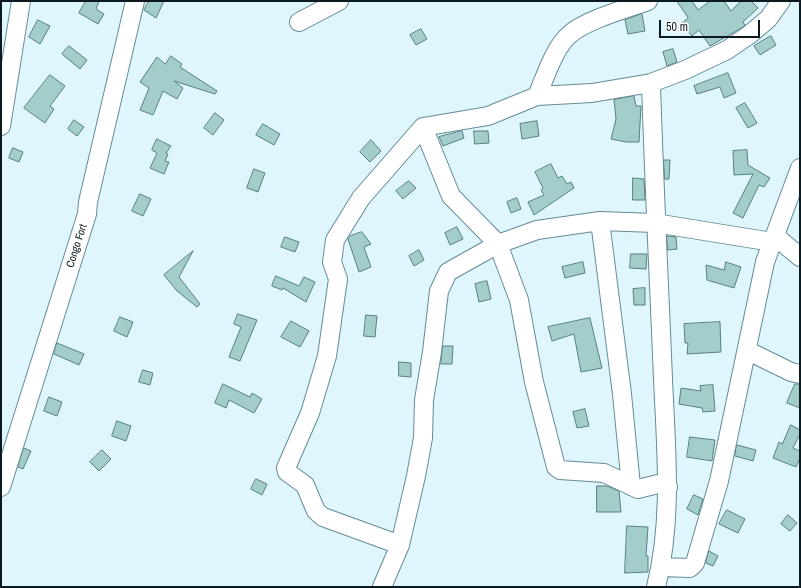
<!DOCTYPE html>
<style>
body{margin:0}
#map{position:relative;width:801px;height:588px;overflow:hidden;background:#dff6ff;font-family:"Archivo Narrow",sans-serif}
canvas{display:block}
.frame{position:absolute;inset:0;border:2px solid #0b1a1f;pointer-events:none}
.scale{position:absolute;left:659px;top:20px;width:101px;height:18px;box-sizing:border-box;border:2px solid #0b1a1f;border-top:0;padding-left:5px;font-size:12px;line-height:14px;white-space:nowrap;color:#0b1a1f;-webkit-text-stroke:3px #fff;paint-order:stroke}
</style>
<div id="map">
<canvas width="801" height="588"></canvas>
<div class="frame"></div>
<div class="scale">50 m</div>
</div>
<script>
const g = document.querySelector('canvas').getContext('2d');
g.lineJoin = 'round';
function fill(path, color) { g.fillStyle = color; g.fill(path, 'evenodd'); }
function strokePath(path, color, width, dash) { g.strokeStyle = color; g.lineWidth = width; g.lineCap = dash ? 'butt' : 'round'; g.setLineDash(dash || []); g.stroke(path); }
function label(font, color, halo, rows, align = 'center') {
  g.font = font + ' "Archivo Narrow",sans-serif'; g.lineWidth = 3.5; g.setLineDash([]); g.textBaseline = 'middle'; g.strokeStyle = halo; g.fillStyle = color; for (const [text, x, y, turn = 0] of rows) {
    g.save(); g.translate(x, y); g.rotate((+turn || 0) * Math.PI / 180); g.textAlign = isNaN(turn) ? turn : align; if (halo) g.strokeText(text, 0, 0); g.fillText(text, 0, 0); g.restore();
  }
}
const building = new Path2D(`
 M86,1H99L96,9L104,14L98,24L79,13Z
 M149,1H164L156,18L144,10Z
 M677,1H692L698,10L710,1H724L731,11L741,1H751L758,8L743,22L745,25L743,27L710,46L699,30L692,36L682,23L688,18Z
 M642,14L645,31L628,34L625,20Z
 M38,20L50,26L40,44L29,37Z
 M421,29L427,39L416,45L410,35Z
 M771,36L776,45L760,55L754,46Z
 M69,46L87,60L80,69L62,54Z
 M673,49L677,62L667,66L663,52Z
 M171,56L182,64L180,67L217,91L215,94L174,81L183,88L177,99L163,91L153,115L140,110L149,88L140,82L157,57L165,64Z
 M728,73L736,93L724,98L720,87L697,94L694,86Z
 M50,75L65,86L50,106L54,109L45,123L24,108Z
 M634,96L636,106H641L639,142H626L611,139L616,119L614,100Z
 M745,103L757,123L748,128L736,108Z
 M215,113L224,120L213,135L204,128Z
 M74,120L84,127L77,136L68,129Z
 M537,121L539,136L522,139L520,124Z
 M263,124L280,134L274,145L256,135Z
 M462,131L464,138L443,146L439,137Z
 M474,131H488L489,143L475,144Z
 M157,139L171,146L166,153L168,154L165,161L169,162L164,174L150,168L157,153L152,150Z
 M371,140L381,151L370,162L360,152Z
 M13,148L23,152L19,162L9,158Z
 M747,150L748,165L770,178L764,187L759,185L743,218L733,213L753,174L734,175L733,151Z
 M664,160H670L669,179H665Z
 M551,164L558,178L562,176L567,184L571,182L574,188L534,215L528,202L544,195L541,190L543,188L535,172Z
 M254,169L265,173L258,192L247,188Z
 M633,178L644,179L645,200H633Z
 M409,181L416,188L403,199L396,191Z
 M140,194L151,199L143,216L132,211Z
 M517,198L521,209L511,213L507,202Z
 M457,227L463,239L450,245L445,233Z
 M362,232L371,244L364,247L371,267L359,272L348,239L350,236Z
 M667,236L676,237L677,249L668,250Z
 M285,237L299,242L295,252L281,247Z
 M419,250L424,260L414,266L409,256Z
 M193,251L179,277L200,304L197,307L177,291L164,275Z
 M631,254H647L646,269L630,268Z
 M583,262L585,273L565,278L562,267Z
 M726,262L741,267L734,288L707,280L706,265L724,270Z
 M276,276L299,286L304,277L315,282L306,302L283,288L282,290L272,286Z
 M487,281L491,299L479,302L475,284Z
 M645,288V305H634L633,289Z
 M238,314L257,320L240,361L229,357L241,327L234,324Z
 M366,315L377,316L375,337L364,336Z
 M120,317L133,322L127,337L114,331Z
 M590,318L602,368L581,372L574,334L552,341L548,327Z
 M291,321L309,331L300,347L281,337Z
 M720,322L721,352L687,354L688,343H685L684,324Z
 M57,343L84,354L79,365L54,354Z
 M443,346H453L452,364H441Z
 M399,362L411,363V377L399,376Z
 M143,370L153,373L150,385L139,382Z
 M223,384L250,397L252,393L262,399L254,413L229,400L226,408L215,403Z
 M795,384H800V408L787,403Z
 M713,385L715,411L703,412L702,408L679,404L681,388L701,391L700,386Z
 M49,397L62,402L57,416L44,411Z
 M585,409L589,426L577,428L573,412Z
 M117,421L131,426L126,441L112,436Z
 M791,425L800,430V434L793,448L800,451V458L796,467L773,458L779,442L782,444Z
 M690,437L715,440L712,461L687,457Z
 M737,445L756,450L753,461L735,456Z
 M24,448L31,451L23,469L18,467Z
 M102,450L111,459L99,471L90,462Z
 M256,479L267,484L262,495L251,489Z
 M597,486H607L619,491L621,512H597Z
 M694,495L703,499L698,515L687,509Z
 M727,510L745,519L738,533L719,524Z
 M788,515L797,523L790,531L781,524Z
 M627,526L648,527L646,556H648V572L625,573Z
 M709,551L718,556L713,566L706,563Z`);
const minor = new Path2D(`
 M299,22L339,1
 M651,83C654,182 659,281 663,379C666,448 673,519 656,587
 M537,96C545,78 554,48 569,35C585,20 626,9 648,1
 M1,126L21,1
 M423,127L451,196L498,244L519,300L534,382L556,467L560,470L604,473L638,489L658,484L668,487
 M600,221L622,394L631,486
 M775,236L800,257
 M748,351L791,372L800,374
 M1,487L87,214L88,202L135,1
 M400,545L323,517L316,511L305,485L287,472L286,468L310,413L327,356L338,279L332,262L335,240L361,198L423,127L488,116L537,96L592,93L651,83L685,70L727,50L749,35L768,19L781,1
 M661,567L690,568L695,563L719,481L765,262L800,168
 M382,587L400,545L416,476L423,438L424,400L432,352L439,291L448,272L498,244L537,230L600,221L655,223L772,242`);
const streetNames = [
 ["Congo Fort",77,246,-72]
];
fill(building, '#a2cdcb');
strokePath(building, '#57807e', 1);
strokePath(minor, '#658b97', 20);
strokePath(minor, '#fff', 18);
label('11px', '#0b1a1f', '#fff', streetNames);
</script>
